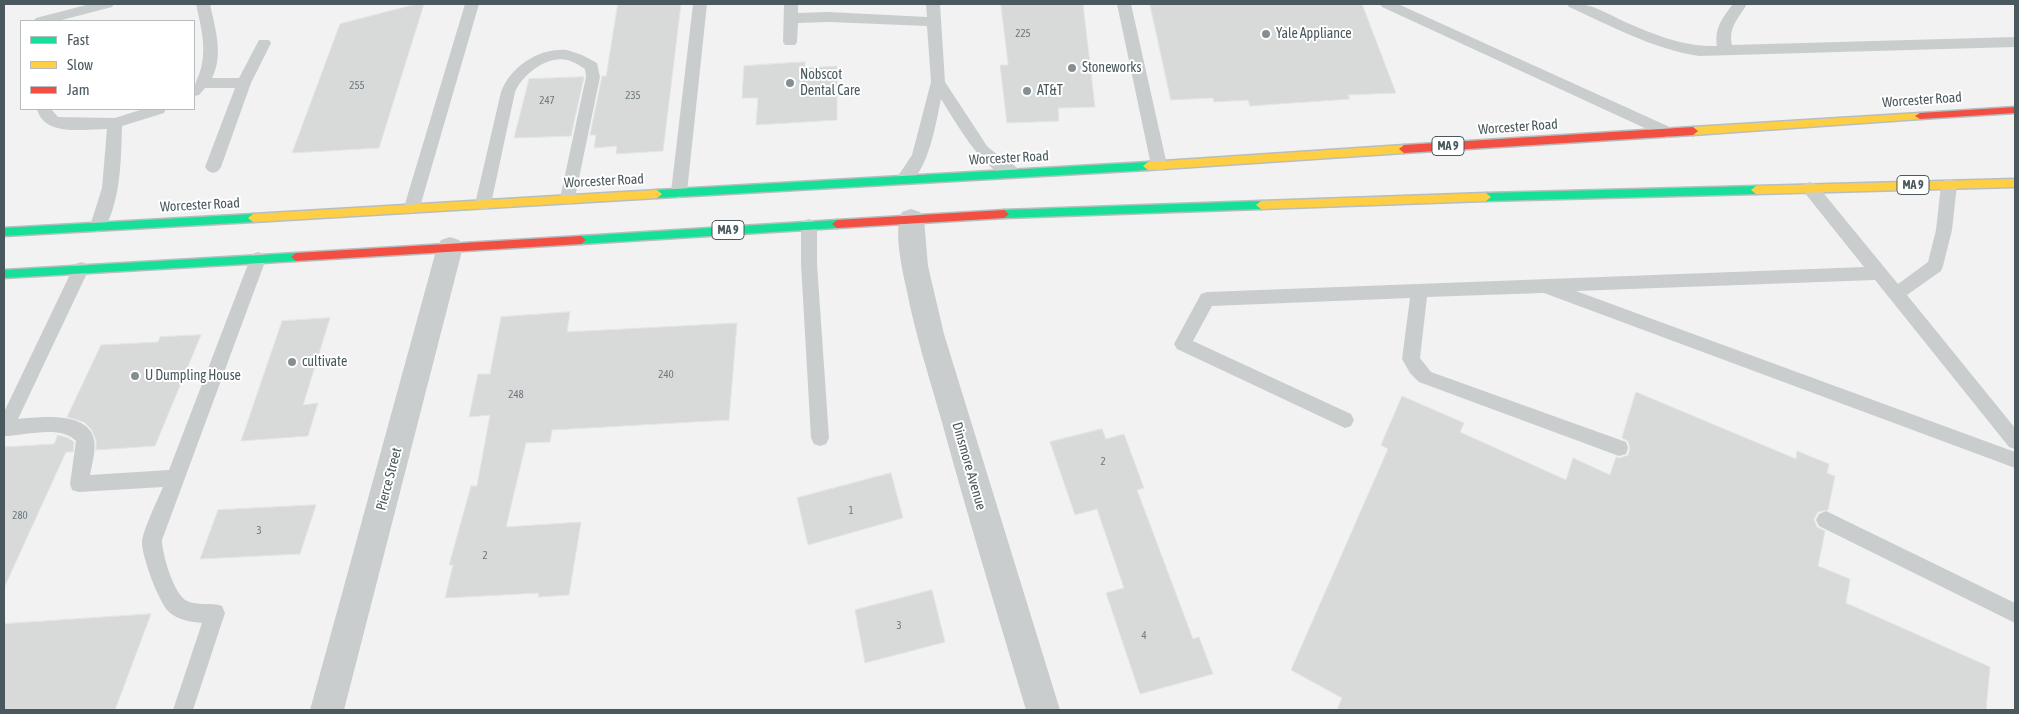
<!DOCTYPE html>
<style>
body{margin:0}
#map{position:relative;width:2019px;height:714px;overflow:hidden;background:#f2f2f2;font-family:"Asap Condensed",sans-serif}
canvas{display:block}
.frame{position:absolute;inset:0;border:5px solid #4a595e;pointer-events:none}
.legend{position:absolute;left:20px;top:20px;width:175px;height:90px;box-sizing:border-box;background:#fff;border:1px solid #b7bdbf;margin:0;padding:6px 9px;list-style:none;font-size:15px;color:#4a595e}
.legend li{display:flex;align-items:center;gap:10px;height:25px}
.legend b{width:25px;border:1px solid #b7bdbf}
</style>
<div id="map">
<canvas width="2019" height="714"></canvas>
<div class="frame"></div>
<ul class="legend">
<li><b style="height:6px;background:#16e098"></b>Fast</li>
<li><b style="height:6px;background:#ffcf43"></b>Slow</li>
<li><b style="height:6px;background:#f24e42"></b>Jam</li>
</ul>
</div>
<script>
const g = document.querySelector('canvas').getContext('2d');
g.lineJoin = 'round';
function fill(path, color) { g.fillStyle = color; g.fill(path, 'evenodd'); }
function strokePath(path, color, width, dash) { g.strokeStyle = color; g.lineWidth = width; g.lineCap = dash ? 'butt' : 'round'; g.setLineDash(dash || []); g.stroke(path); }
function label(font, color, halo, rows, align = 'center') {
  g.font = font + ' "Asap Condensed",sans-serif'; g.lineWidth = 4; g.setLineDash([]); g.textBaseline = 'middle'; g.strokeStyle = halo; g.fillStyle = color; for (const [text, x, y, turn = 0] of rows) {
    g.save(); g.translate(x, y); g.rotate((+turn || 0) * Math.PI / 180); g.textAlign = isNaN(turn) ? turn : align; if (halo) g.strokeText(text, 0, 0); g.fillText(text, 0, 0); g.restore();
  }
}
const building = new Path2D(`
 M417,4H424L379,148L292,153L340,24Z
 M618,4H681L663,151L616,154L617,146L594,148L596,135H590L602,76H606Z
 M1001,4H1083L1095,107L1058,108L1059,121L1007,123L1000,65H1008Z
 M1150,4H1362L1396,93L1348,95L1350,99L1250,106L1248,100L1214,102L1213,98L1171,100Z
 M805,62V68L837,66V120L756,125L758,98H742L744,66Z
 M584,77L571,136L514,138L529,79Z
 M570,312L567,332L737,323L729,420L552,430L550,442L526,443L506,527L581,522L569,595L538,597L539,593L445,598L453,565H449L471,486H477L490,415L469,417L478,374H490L501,317Z
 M330,318L303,405L318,403L308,436L241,441L282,321Z
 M201,335L155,446L96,450V440L91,429L84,422L67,417L101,345L158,342L160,337Z
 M1636,392L1796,459L1797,451L1829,464L1827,473L1835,476L1828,510L1818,512L1814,519L1817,527L1825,531L1818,566L1850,579L1846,603L1990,667L1986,710H1337L1342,698L1291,670L1388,449L1381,445L1402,396L1464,423L1460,432L1566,480L1573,458L1610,475L1616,457L1620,458L1628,455L1630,449L1628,441L1622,438Z
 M1102,429L1106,439L1124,434L1144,488L1137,490L1193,639L1199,637L1213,674L1140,694L1106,593L1124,588L1097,509L1075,515L1050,442Z
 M58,435L68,438L74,442L73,452H66L4,588V447L54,444Z
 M891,473L903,518L808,545L797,498Z
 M316,505L300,554L200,559L218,510Z
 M932,590L945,642L865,663L855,610Z
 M151,614L115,710H4V624Z`);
const lane = new Path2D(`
 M90,4H114L112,7L58,21H34L36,18Z
 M196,4H210C215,28 224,55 212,78H239L259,40H269L271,43L251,83L221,167L218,171L213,173L208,171L205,167L235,88H205L199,95L194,96C194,80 200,77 202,63C206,44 200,23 196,4Z
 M465,4H479L420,207L418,211L412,213L406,211L404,207Z
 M693,4H707L687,192L685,196L679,198L673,196L671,192Z
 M784,4H798V13L829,12L927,17L926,4H940L945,82L987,146C996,155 1017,165 1022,173L1020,177C990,186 954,119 941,99C937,117 926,192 898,183L896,179L912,155L931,82L927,26L829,22L798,23L797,42L795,45H785L783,42Z
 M1117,4H1131L1167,165L1164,169L1159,171L1154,169L1151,165Z
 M1380,4H1398L1672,128L1675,132L1672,136L1667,138L1662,136L1382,7Z
 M1567,4C1590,2 1604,12 1625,22C1655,35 1684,47 1717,46C1714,28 1723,17 1733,4H1747C1739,18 1728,27 1732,45L2015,37V47L1699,56C1653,49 1611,26 1569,7Z
 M567,50L582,55L597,63L600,77L574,202L568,204L562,202L560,198L586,77L585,69C580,66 573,61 567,60C547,55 522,75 515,92L491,204L489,208L483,210L477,208L475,204L501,92C511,66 539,48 567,50Z
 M37,109H51L58,117L115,118L143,109H166L164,113L122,126C121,161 121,199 104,230L98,232L92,230L90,226L102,188L107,129C84,129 44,137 37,109Z
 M1949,179L1955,181L1957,185L1952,230L1943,266L1941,271L1907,295L2015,428V449L2009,447L1875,280L1576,291L2015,452V468L1544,293L1427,297L1420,358L1431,372L1626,442L1628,448L1626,454L1619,456L1419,382L1410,373L1402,359L1410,298L1212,306L1193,341L1351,414L1354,420L1351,426L1345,428L1177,349L1174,344L1201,294L1207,292L1864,267L1804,192L1802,188L1804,184L1810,182L1816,184L1898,284L1928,262L1936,230L1941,185L1943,181Z
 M809,219L815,221L817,225V264L829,438L826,444L820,446L814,444L811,438L801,264V225L803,221Z
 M258,252L264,254L266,259L162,540C162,554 174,595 187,601C198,606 211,602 222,606L225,613L193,710H173L202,623C191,622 178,620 169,612C159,603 141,555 142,541C144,528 157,501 163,487L79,492L72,490L70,484L76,441C61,424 23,436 4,436V412L75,264L81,262L87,264L89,269L18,419C40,417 89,411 94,440C96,451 92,464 90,475L169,470L250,259L252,254Z
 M1826,511L2015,603V623L1819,526L1816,520L1819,514Z`);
const street = new Path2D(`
 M911,209L920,212L924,219L928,266L944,334L1060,710H1026C998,616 969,521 943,426C930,380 915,334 906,287C902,268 893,229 902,212Z
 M450,237L459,240L463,247L344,710H310L437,247L441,240Z`);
const fast = new Path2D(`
 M1148,162L1153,166L1148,170L657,198L652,194L657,190Z
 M1756,186L1761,190L1756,194L1486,201L1481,197L1486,193Z
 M1261,201L1266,205L1261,209L1004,218L999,214L1004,210Z
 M253,214L258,218L253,222L4,236V228Z
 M837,220L842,224L837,228L581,244L576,240L581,236Z
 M296,253L301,257L296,261L4,278V270Z`);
const slow = new Path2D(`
 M1920,113L1925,116L1920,119L1693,135L1688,131L1693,127Z
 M1404,145L1409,149L1404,153L1148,170L1143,166L1148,162Z
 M2015,179V187L1756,194L1751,190L1756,186Z
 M657,190L662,194L657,198L253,222L248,218L253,214Z
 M1486,193L1491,197L1486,201L1261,209L1256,205L1261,201Z`);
const jam = new Path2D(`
 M2015,107V113L1920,119L1915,116L1920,113Z
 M1693,127L1698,131L1693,135L1404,153L1399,149L1404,145Z
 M1004,210L1009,214L1004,218L837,228L832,224L837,220Z
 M581,236L586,240L581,244L296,261L291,257L296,253Z`);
const markers = [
 [1266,34,5,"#858f92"],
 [1072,68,5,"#858f92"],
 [790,83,5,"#858f92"],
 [1027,91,5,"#858f92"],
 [292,362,5,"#858f92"],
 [135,376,5,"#858f92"]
];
const numberNames = [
 ["225",1023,34],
 ["255",357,86],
 ["235",633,96],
 ["247",547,101],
 ["240",666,375],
 ["248",516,395],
 ["2",1103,462],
 ["1",851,511],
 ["280",20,516],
 ["3",259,531],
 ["2",485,556],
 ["3",899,626],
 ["4",1144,636]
];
const shields = [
 [1448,146,32],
 [1913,185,32],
 [728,230,32]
];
const shieldNames = [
 ["MA 9",1448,146],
 ["MA 9",1913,185],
 ["MA 9",728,230]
];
const poiNames = [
 ["Yale Appliance",1276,34],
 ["Stoneworks",1082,68],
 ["Nobscot",800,75],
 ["Dental Care",800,91],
 ["AT&T",1037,91],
 ["cultivate",302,362],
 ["U Dumpling House",145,376]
];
const streetNames = [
 ["Worcester Road",1922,100,-4],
 ["Worcester Road",1518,127,-4],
 ["Worcester Road",1009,158,-3],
 ["Worcester Road",604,181,-3],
 ["Worcester Road",200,205,-3],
 ["Dinsmore Avenue",969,466,74],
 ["Pierce Street",389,479,-75]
];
fill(building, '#d8dada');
strokePath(building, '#e3e4e5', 1);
strokePath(fast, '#b7bec0', 3);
strokePath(slow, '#b7bec0', 3);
strokePath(jam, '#b7bec0', 3);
fill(lane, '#cacdce');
fill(street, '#cacdce');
fill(fast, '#16e098');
fill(slow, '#ffcf43');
fill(jam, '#f24e42');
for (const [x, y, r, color] of markers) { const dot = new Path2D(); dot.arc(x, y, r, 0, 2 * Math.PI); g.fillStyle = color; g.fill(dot); strokePath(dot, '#fff', 2); }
label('11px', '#6f7a7e', null, numberNames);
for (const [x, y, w] of shields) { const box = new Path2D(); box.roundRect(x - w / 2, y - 9.5, w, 19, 4); g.fillStyle = '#fff'; g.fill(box); strokePath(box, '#4a595e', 1); }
label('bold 12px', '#4a595e', null, shieldNames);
label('14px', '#4a595e', '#fff', poiNames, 'left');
label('14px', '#4a595e', '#fff', streetNames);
</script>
